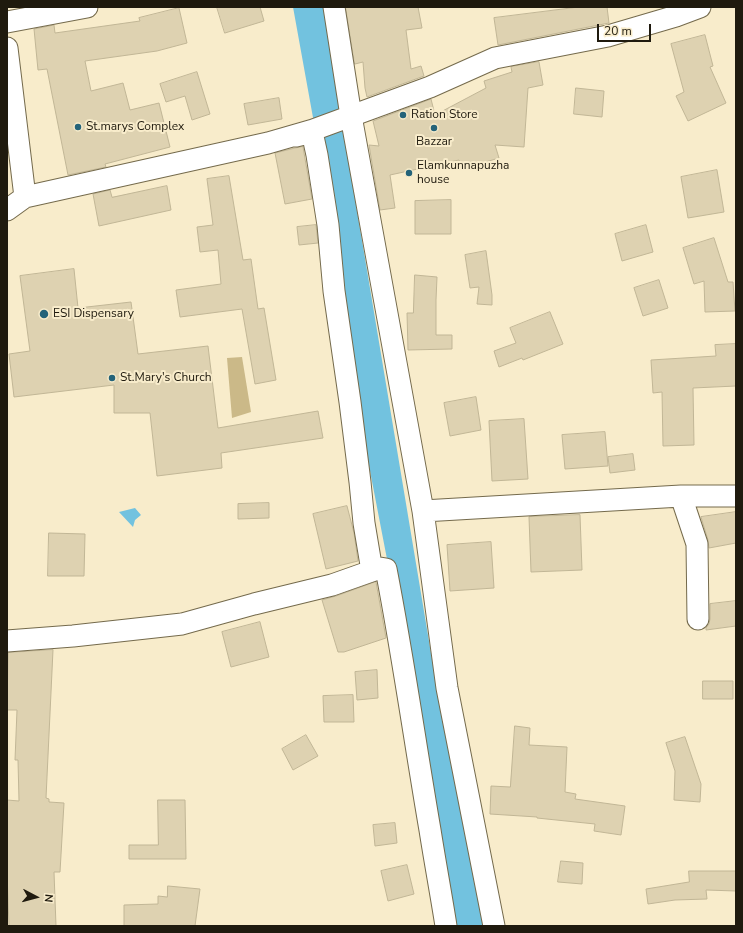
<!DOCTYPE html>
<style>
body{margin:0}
#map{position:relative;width:743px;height:933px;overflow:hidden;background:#f8eccb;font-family:"Nunito Sans",sans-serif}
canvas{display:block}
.frame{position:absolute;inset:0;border:8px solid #1f1a0e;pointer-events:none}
.north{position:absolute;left:16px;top:877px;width:40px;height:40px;-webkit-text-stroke:3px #f8eccb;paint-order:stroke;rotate:96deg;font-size:11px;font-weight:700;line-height:16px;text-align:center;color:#1f1a0e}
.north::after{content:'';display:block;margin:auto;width:14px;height:18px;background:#1f1a0e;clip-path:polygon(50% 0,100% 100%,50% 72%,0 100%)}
.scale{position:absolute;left:597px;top:24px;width:54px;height:18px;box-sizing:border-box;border:2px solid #1f1a0e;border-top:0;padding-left:5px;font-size:12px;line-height:14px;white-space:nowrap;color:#1f1a0e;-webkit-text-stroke:3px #f8eccb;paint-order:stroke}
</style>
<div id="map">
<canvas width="743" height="933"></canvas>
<div class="frame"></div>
<div class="north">N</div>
<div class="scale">20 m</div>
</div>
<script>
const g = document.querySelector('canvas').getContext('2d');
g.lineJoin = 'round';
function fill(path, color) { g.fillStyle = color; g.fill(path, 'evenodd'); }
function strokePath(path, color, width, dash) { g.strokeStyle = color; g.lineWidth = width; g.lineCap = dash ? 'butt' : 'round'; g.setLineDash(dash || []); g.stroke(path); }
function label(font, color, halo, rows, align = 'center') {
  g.font = font + ' "Nunito Sans",sans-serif'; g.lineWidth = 4; g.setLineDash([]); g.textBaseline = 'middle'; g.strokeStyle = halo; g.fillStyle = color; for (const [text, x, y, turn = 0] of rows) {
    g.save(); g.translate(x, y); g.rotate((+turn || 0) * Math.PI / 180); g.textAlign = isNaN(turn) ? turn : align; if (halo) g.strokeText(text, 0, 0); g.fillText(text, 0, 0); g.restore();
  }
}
const green = new Path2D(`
 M242,357L251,412L232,418L227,358Z`);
const water = new Path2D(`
 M293,7H323L441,713L484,926H452L419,725L354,388L327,195Z
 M135,508L141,515L135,520L133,527L119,512Z`);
const building = new Path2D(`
 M217,7H260L264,21L225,33Z
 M346,7H418L422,28L406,30L411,69L421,66L424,76L367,97L365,88L363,62L355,64Z
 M579,7H607L609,23L498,45L494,18Z
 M179,8L187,43L157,51L85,61L91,91L123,83L130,110L159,103L170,147L105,164L106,167L68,175L47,69L38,70L34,29L54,25L55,33L140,21L139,18Z
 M705,35L713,66L710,67L726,103L688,121L676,96L684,92L671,44Z
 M539,62L543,85L528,88L524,147L495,145L499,158L462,169L459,160L390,175L395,208L380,210L369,145L379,146L373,121L431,99L435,115L486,88L484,81L512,72L511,67Z
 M197,72L210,114L192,120L185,96L166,102L160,84Z
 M576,88L604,91L602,117L574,114Z
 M279,98L282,119L248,125L244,104Z
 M303,147L312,199L285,204L275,153L295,148Z
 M717,170L724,212L688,218L681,177Z
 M229,176L243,260L251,259L258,309L264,308L276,380L255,384L242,309L180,317L176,290L221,284L218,250L200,252L197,227L213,225L207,179Z
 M167,186L171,210L99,226L93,194L110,190L112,197Z
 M451,200V234H415V201Z
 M316,225L318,243L299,245L297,227Z
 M646,225L653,252L622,261L615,234Z
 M714,238L728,282H733L735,311L705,312L704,281L694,284L683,248Z
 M486,251L492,295V305L477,304L479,287L470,288L465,255Z
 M74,269L78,308L131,302L138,354L208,346L218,428L318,411L323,438L221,453L222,468L157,476L150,413H114V385L14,397L9,354L30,351L20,276Z
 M415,275L437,277L436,300V335H452V349L408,350L407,313H413Z
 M659,280L668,308L643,316L634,288Z
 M550,312L563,344L523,360L522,358L499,367L494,351L516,343L510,328Z
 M736,344V386L693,388L694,445L663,446L662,392L653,393L651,360L716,356L715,345Z
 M476,397L481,430L450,436L444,403Z
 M524,419L528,479L492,481L489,421Z
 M605,432L608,466L565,469L562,435Z
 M633,454L635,470L610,473L608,457Z
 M269,503V518L238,519V504Z
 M347,506L354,533L358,561L326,569L313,514Z
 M736,512V543L709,548L708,540L701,517Z
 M580,515L582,570L531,572L529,517Z
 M49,533L85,534L84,576H48Z
 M491,542L494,588L450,591L447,545Z
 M376,582L386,638L344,652H338L322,600L336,596Z
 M736,601V626L706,630V628L709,624L710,619V604Z
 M260,622L269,657L231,667L222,632Z
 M53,650L46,798L49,799V802L64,803L60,872H54L56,926H9L7,873V800L19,801L18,760H15L17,710H7L8,653Z
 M377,670L378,698L357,700L355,672Z
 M703,681H733V699H703Z
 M353,695L354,722H324L323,696Z
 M515,726L530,728L529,745L567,747L565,792L576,794L575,799L625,806L621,835L594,831L595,824L537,818V817L490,814L491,786L510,787Z
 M306,735L318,756L293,770L282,749Z
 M685,737L701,784L700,802L674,800L675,771L666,743Z
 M158,800H185L186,859H129V845H158Z
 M395,823L397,843L375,846L373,825Z
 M561,861L583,863L582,884L558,882Z
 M407,865L414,894L388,901L381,871Z
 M689,871H736V891L706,890L707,899L675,900L648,904L646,889L689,882Z
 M168,886L200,889L195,926H124V905L158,904V896L167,897Z`);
const street = new Path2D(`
 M334,7L351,116L423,511L681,496H736
 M7,22L87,7
 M7,48L25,197
 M296,136L312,132L317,155L328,225L334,291L350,402L360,482L364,523L372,571
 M7,210L25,197L268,143L313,130L430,87L495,58L608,36L676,16L700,7
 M681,496L697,544L698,619
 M423,511L447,688L494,926
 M7,641L73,636L182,624L254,604L332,585L380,568L386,569C403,656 415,743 430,830C435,862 441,894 446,926`);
const markers = [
 [403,115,4,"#246379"],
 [78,127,4,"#246379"],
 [434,128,4,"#246379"],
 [409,173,4,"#246379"],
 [44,314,5,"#246379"],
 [112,378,4,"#246379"]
];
const poiNames = [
 ["Ration Store",411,115],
 ["St.marys Complex",86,127],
 ["Bazzar",434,142,"center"],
 ["Elamkunnapuzha",417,166],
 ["house",417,180],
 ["ESI Dispensary",53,314],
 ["St.Mary's Church",120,378]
];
fill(green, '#cbb988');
fill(water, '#72c2df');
fill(building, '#ded2b1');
strokePath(building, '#c1b696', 1);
strokePath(street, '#746a4c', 23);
strokePath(street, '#fff', 21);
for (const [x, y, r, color] of markers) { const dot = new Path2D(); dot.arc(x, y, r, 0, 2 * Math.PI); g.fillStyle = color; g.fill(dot); strokePath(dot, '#f8eccb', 1.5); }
label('12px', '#1f1a0e', '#f8eccb', poiNames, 'left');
</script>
